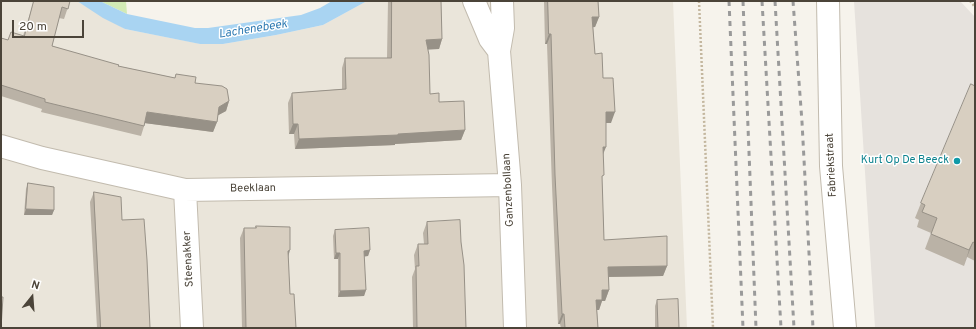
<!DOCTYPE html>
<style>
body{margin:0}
#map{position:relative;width:976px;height:329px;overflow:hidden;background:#f6f3ec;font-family:Overpass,sans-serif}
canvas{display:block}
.frame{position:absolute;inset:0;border:2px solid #4b4439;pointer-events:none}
.north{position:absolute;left:12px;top:277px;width:40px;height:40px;-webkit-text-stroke:3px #fff;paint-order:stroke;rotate:17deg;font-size:11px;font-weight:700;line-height:16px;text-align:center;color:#4b4439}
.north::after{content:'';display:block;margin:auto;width:14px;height:18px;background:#4b4439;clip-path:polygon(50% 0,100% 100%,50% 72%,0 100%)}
.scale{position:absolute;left:12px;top:20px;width:72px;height:18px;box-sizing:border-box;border:2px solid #4b4439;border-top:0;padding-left:5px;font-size:12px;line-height:14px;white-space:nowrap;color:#4b4439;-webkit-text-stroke:3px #fff;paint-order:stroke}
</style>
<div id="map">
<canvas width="976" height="329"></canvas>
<div class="frame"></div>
<div class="north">N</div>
<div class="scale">20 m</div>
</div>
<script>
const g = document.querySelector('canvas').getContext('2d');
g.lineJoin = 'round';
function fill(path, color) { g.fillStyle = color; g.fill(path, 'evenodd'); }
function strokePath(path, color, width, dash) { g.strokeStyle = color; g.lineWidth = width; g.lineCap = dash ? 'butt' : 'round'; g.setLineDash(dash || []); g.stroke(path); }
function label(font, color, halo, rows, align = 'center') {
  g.font = font + ' Overpass,sans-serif'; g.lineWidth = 3; g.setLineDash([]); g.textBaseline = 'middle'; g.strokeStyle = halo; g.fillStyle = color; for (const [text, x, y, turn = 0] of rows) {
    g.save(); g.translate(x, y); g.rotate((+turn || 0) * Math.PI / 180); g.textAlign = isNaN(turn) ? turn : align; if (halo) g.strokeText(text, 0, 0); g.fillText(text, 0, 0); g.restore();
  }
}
const residential = new Path2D(`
 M1,1H77L125,29L201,44H223L276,35L323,25L367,1H673L687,328H1Z`);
const industrial = new Path2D(`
 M854,1H960L975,17V328H875Z`);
const green = new Path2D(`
 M100,1H126L127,14Z`);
const water = new Path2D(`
 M77,1H100L127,14L195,28H208L301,15L320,8L332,1H367L323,25L276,35L223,44H200L125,29L103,18Z`);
const path = new Path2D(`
 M699,1L713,328
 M970,1L975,7`);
const street = new Path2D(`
 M474,1L490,39L499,51
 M502,1L503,28L499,51L510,185L515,328
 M828,1L831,166L845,328
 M1,146L42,158L185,190L510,185
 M185,190L192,328`);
const rail = new Path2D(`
 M729,1L743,328
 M743,1L756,328
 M762,1L781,328
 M775,1L794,328
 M793,1L802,122L813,328`);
const wall = new Path2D(`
 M34,1H70L64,19L59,18L52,46L118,66L175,78L176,74L195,83L229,101L226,111L218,115L217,122L213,132L145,123L141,136L41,112L42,109L1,96V38L8,40L23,36Z
 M388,1H441L442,39L439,49H427L430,94L439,102L465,130L461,140L395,144V145L295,149L294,134H289L288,103L292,93L342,89V68L345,58H387Z
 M544,1H598L599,17L595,27H593L595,54L603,78L611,123H606L603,155L602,181L604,240L667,266L663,276L609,277V290L605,301H602L599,310H597L598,328H561L560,324H558L552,186L547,44H545Z
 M975,86V261L967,257L964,266L925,249L931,233L917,227L919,220L915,218L921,203Z
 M28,183L54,210L52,215H24L26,189Z
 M94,192L122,220L150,328H97L90,202Z
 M427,222L461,242L466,328H413L412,277L415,269L414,255L418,244H424L423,233Z
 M256,226L288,257L290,294L296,328H242L240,238L244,228H255Z
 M335,230L370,250L368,256H364L366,290L364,296L338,297V259H334L333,236Z
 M657,300L679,328H655V306Z`);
const shadedWall = new Path2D(`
 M592,17H599L595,27L588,28Z
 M549,34H551L547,44H545Z
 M442,39L439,49L422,50L426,40Z
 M229,101L226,111L215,117L219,107Z
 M147,112L217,122L213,132L144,123Z
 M606,112H615L611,123H602Z
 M293,124H298L294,134H289Z
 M465,130L461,140L395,144V145L295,149L299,139Z
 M603,147H606L602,157Z
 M26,209L54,210L52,215H24Z
 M973,242L967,257L964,266L969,250Z
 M290,250L287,261L288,251Z
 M370,250L368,256L362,257L364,251Z
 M336,253H340L338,259H334Z
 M667,266L663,276L604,277L608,267Z
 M366,290L364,296L338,297L340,291Z
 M602,290H609L605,301H602L599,310H592L596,300Z
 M562,314H564L560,324H558Z`);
const building = new Path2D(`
 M34,1H70L68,9L62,7L52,46L119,65L118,66L175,78L176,74L196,77L195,83L222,86L227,89L229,101L219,107L217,122L147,112L144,126L45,102V99L1,85V38L8,40L11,32L24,36Z
 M392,1H441L442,39L426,40L429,55L430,94L439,93V102L464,101L465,130L398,134V135L299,139L298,124H293L292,93L346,89L345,58H391Z
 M548,1H598L599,17H592L595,54L602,53L603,78H613L615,112H606V147H603L604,175L602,176L604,240L667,236V266L608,267L609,290H602V300H596L598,328H565L564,314H562L555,175L551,34H549Z
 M971,84L975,86V243L973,242L969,250L931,234L937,218L922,212L925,205L921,203Z
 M28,183L54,187V210L26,209Z
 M94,192L121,197L122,220L144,219L147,260L150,328H101Z
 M460,220L461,242L464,265L466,328H417L416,266H419L418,244H428L427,222Z
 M256,226L290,227V250L288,251L290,294H294L296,328H246L244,228H256Z
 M369,228L370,250L364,251L366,290L340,291V253H336L335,230Z
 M1,297H3L1,328Z
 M678,299L679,328H658L657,300Z`);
const markers = [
 [957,161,4,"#0f9aa8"]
];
const cultureNames = [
 ["Kurt Op De Beeck",949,161]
];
const streetNames = [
 ["Fabriekstraat",832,165,-93],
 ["Beeklaan",253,189,-1],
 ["Ganzenbollaan",509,190,-93],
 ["Steenakker",189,259,-93]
];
const waterNames = [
 ["Lachenebeek",253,30,-9]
];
fill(residential, '#eae5da');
fill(industrial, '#e6e2dd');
fill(green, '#d2eab5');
fill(water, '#a9d4f2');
strokePath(street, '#c2bbae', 24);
strokePath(path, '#c4b79f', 2.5, [2, 2]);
strokePath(street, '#fff', 22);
strokePath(rail, '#9a9a9a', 3, [5, 5]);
fill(wall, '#bab2a6');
fill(shadedWall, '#979187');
fill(building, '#d8cfc1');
strokePath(building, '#979187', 1);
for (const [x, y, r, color] of markers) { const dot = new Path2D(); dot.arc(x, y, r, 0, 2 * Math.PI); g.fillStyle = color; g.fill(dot); strokePath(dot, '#fff', 1.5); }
label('11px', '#0d838f', '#fff', cultureNames, 'right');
label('11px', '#4b4439', '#fff', streetNames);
label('italic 12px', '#2e7ab2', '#fff', waterNames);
</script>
